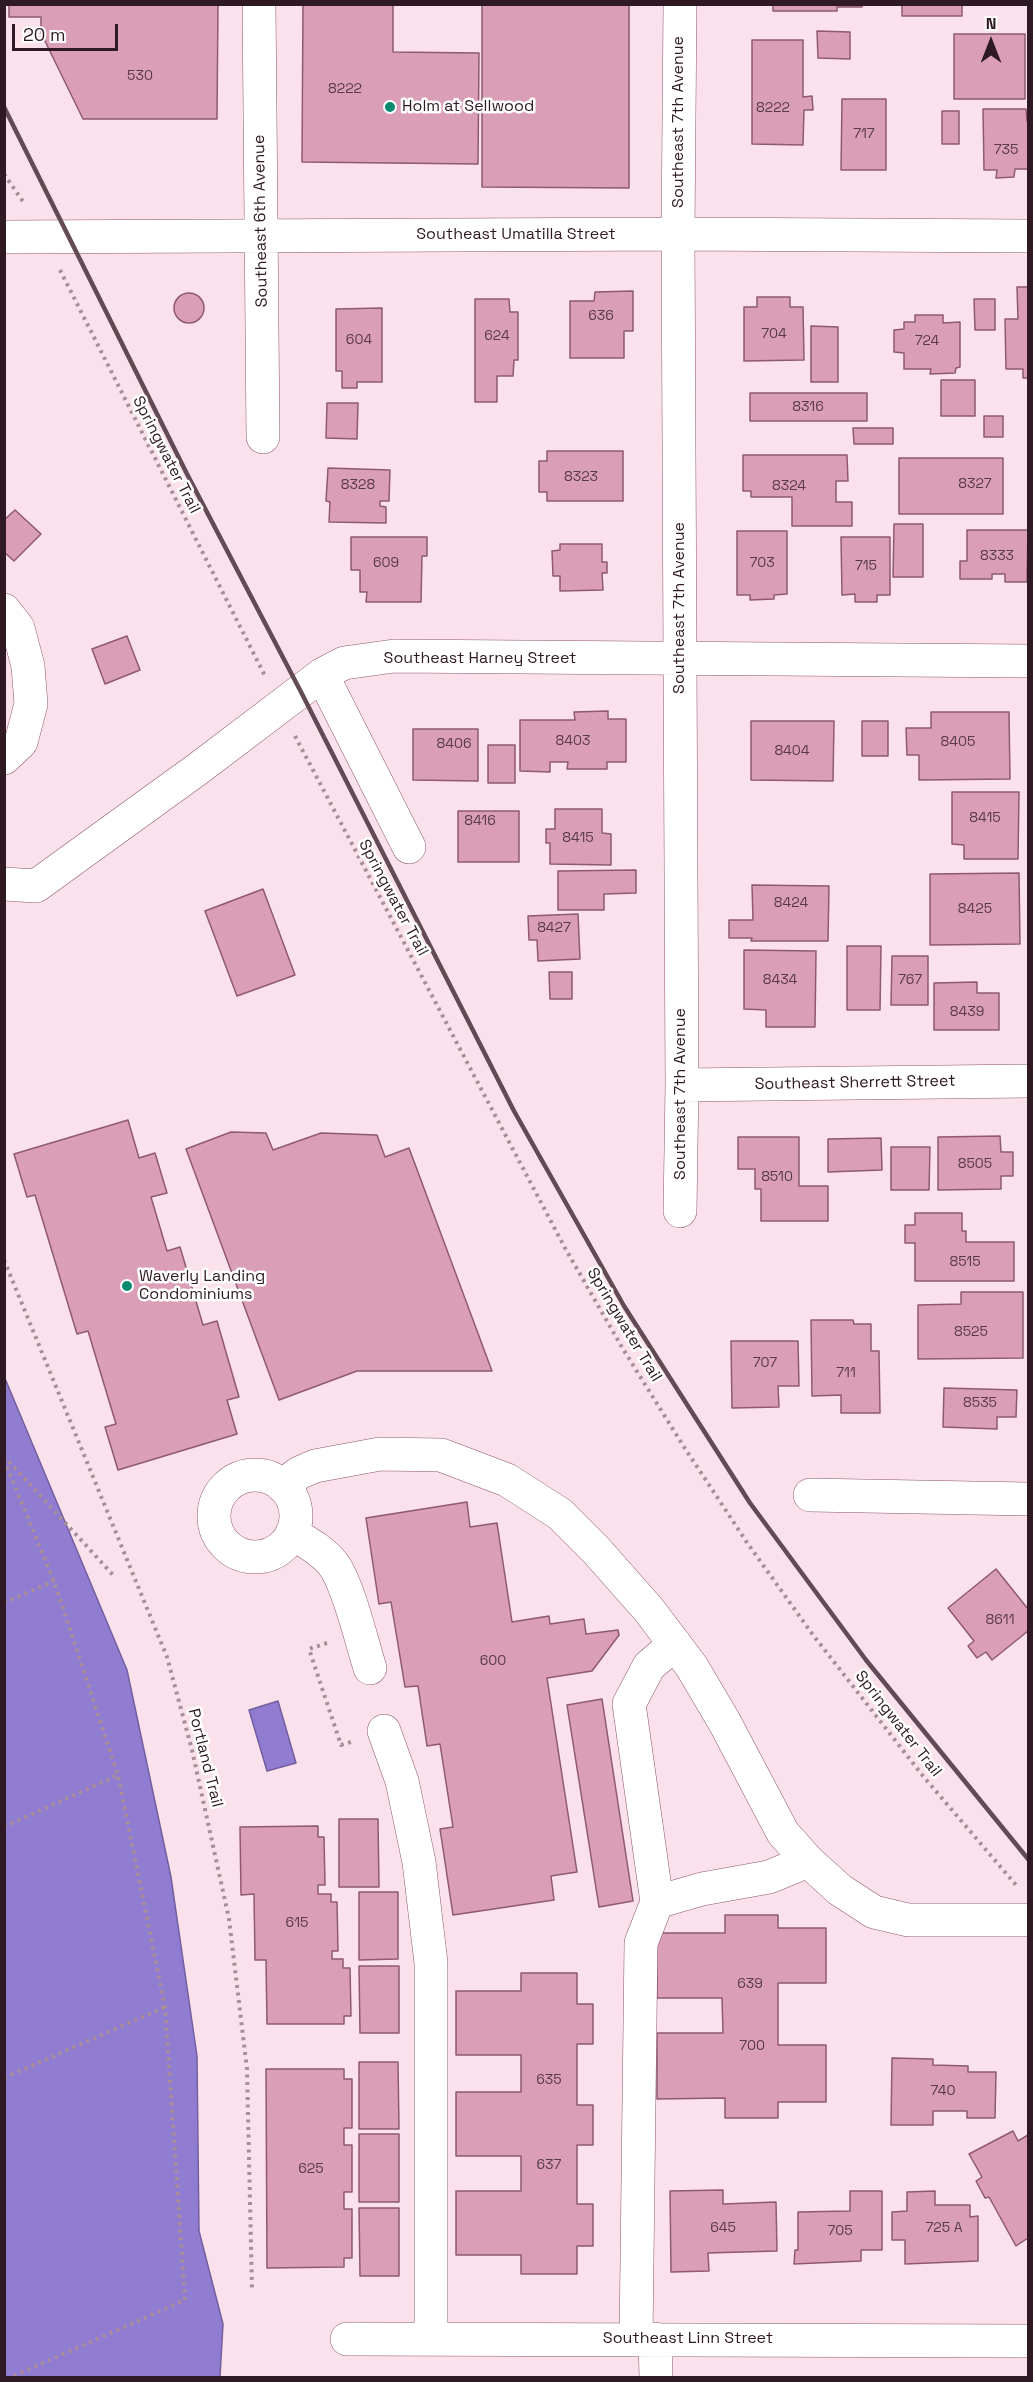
<!DOCTYPE html>
<style>
body{margin:0}
#map{position:relative;width:1033px;height:2382px;overflow:hidden;background:#fbe1eb;font-family:"Space Grotesk",sans-serif}
canvas{display:block}
.frame{position:absolute;inset:0;border:6px solid #2f1923;pointer-events:none}
.north{position:absolute;left:961px;top:12px;width:60px;height:60px;-webkit-text-stroke:4px #fff;paint-order:stroke;rotate:0deg;font-size:16px;font-weight:700;line-height:24px;text-align:center;color:#2f1923}
.north::after{content:'';display:block;margin:auto;width:21px;height:27px;background:#2f1923;clip-path:polygon(50% 0,100% 100%,50% 72%,0 100%)}
.scale{position:absolute;left:12px;top:24px;width:106px;height:27px;box-sizing:border-box;border:3px solid #2f1923;border-top:0;padding-left:8px;font-size:18px;line-height:21px;white-space:nowrap;color:#2f1923;-webkit-text-stroke:4px #fff;paint-order:stroke}
</style>
<div id="map">
<canvas width="1033" height="2382"></canvas>
<div class="frame"></div>
<div class="north">N</div>
<div class="scale">20 m</div>
</div>
<script>
const g = document.querySelector('canvas').getContext('2d');
g.lineJoin = 'round';
function fill(path, color) { g.fillStyle = color; g.fill(path, 'evenodd'); }
function strokePath(path, color, width, dash) { g.strokeStyle = color; g.lineWidth = width; g.lineCap = dash ? 'butt' : 'round'; g.setLineDash(dash || []); g.stroke(path); }
function label(font, color, halo, rows, align = 'center') {
  g.font = font + ' "Space Grotesk",sans-serif'; g.lineWidth = 5; g.setLineDash([]); g.textBaseline = 'middle'; g.strokeStyle = halo; g.fillStyle = color; for (const [text, x, y, turn = 0] of rows) {
    g.save(); g.translate(x, y); g.rotate((+turn || 0) * Math.PI / 180); g.textAlign = isNaN(turn) ? turn : align; if (halo) g.strokeText(text, 0, 0); g.fillText(text, 0, 0); g.restore();
  }
}
const water = new Path2D(`
 M4,1376L127,1670L171,1877L197,2056L199,2231L223,2324L220,2377H5Z
 M278,1701L296,1763L267,1771L249,1710Z`);
const building = new Path2D(`
 M9,4H218L217,119H83L41,33V17H9Z
 M303,4H393V52L479,53L478,164L302,162Z
 M482,4H629V188L482,187Z
 M773,4H862V7H837V11H773Z
 M902,4H962V16H902Z
 M817,31L850,32V59L818,58Z
 M954,34H1025V99H954Z
 M752,40H803V97L812,96L813,110H804L803,145L752,144Z
 M842,99H886V170H841Z
 M983,109H1026L1027,121H1028V169H1015L1014,177L996,178L997,170H984Z
 M942,111H959V144H942Z
 M1017,287H1028V378H1023V369H1006L1005,319H1018Z
 M633,291V331H624V358H570V301H594L595,292Z
 M174 308a15 15 0 1 1 30 0a15 15 0 1 1-30 0Z
 M757,297H790V307H803L804,360L744,361V307H757Z
 M475,299H509L510,312H518V360H514L513,376H497V402H475Z
 M974,299H995V330H975Z
 M382,308V382H357V388H342V371H336V309Z
 M915,315H943V323L960,322V367L956,368L955,373L930,374L931,369H904V353L894,352V330L904,329V322H915Z
 M811,326L838,327V382H811Z
 M941,380H975V416H941Z
 M750,393H867V421H750Z
 M327,403H358L357,439L326,438Z
 M984,416H1003V437H984Z
 M853,428H893V444H854Z
 M547,451H623V501H547V492H539V461H547Z
 M743,455H847L848,481H836V502H852V526H792V497H751V491H743Z
 M899,458H1003V514H899Z
 M328,468L390,470L389,501H380V506L386,507V523L329,522L330,502L326,501Z
 M15,510L41,534L14,561L4,552V520Z
 M894,524H923V577H893Z
 M967,530H1028L1027,582H1005V574H992V579H960V561H967Z
 M737,531H787V594L774,595V599L750,600V595H737Z
 M351,537H427V556H422L421,602H366L367,592H360V570H351Z
 M841,537H890V595H877V602H855V594L842,595Z
 M560,544H602V562H607V573H602L603,590L560,591V576H553L552,551L560,550Z
 M127,636L140,670L105,684L92,649Z
 M608,711V719H626V762H607V769H567L568,762H550V772L520,771V720H575L574,712Z
 M931,712H1009L1010,779L919,780V755H907L906,728H931Z
 M751,721H834L833,781L751,780Z
 M862,721H888V756H862Z
 M413,729H478V781L413,780Z
 M488,745H515V783H488Z
 M952,792H1019L1018,859H964V845L952,844Z
 M555,809H602V833L611,834V865L550,864V843H546V829H555Z
 M458,811H519V862H458Z
 M636,870V893L604,894V910H558V871Z
 M1019,873L1020,944L930,945V874Z
 M752,885L829,886L828,941H751L752,938H729V920H753Z
 M263,889L295,975L237,996L205,911Z
 M578,914L580,959L538,961L537,940H529L528,916Z
 M847,946H881L880,1010H847Z
 M744,950L816,951L815,1027H766V1010L744,1009Z
 M892,956H928V1005H891Z
 M549,972H572V999H550Z
 M977,982V993H999V1030H934V983Z
 M128,1120L139,1158L155,1153L167,1193L151,1197L167,1251L180,1247L203,1325L217,1321L239,1397L227,1400L237,1434L118,1470L105,1427L116,1424L88,1331L77,1334L35,1195L27,1197L14,1154Z
 M231,1132L266,1133L273,1150L321,1133L377,1135L385,1157L409,1148L492,1371H357L279,1400L186,1149Z
 M1000,1136L1001,1152H1013V1176H1001V1189L938,1190V1137Z
 M738,1137H799V1186H828V1221H761V1189H755V1169H738Z
 M881,1138L882,1170L828,1172V1139Z
 M891,1147H930L929,1190H891Z
 M915,1213H962V1231H966V1242H1014V1281H915V1243H905V1225H915Z
 M961,1292H1023V1358L918,1359V1305L961,1304Z
 M811,1320H853L854,1324H871V1351H879L880,1413H841V1395L812,1396Z
 M731,1341H798L799,1386H778L779,1407L732,1408Z
 M944,1388L1017,1390L1016,1417H997V1429L943,1427Z
 M467,1502L470,1527L497,1523L512,1622L549,1616L550,1624L584,1619L586,1634L618,1630L619,1635L592,1671L547,1678L577,1872L551,1876L554,1900L453,1915L440,1829L453,1827L440,1744L427,1746L418,1686L405,1687L391,1602L379,1604L366,1518Z
 M996,1569L1028,1609V1631L992,1660L986,1652L977,1658L968,1646L974,1641L948,1608Z
 M602,1699L633,1901L599,1907L567,1705Z
 M339,1819H378L379,1887H339Z
 M318,1826V1837H324L325,1885H318V1894H331V1902H337L338,1951H332V1959H343V1968H350L351,2016H344V2024H267L266,1960H255L254,1894L241,1895L240,1827Z
 M359,1892H398V1959L359,1960Z
 M725,1915H778V1928H826V1983H778V2045H826V2102H778V2118H725V2098L657,2099V2033H723L722,1998H657V1933H725Z
 M359,1966H399V2033H360Z
 M521,1973H577V2004H593V2044H577V2105H593V2145H577V2204H593V2246H577V2274H521V2255H456V2191H521V2156H456V2092H521V2055H456V1991H521Z
 M892,2058L933,2059V2065L968,2066V2072H996L995,2118H967V2111H933V2125H891Z
 M359,2062H398L399,2129H359Z
 M266,2069H344V2079H352V2128H344V2145H352V2192H344V2209H352V2258H344V2267L267,2268Z
 M1013,2131L1018,2141L1028,2135V2238L1016,2246L989,2197L985,2198L976,2181L982,2177L969,2154Z
 M359,2134H399V2202H359Z
 M723,2190V2204L776,2202L777,2251L708,2253L709,2271L671,2272L670,2191Z
 M850,2191H882V2250H861V2261L794,2264L795,2250H798V2212L850,2211Z
 M935,2191V2205H970V2217L978,2216V2261L905,2264V2240H892V2212L907,2211V2192Z
 M359,2208H399V2276H360Z`);
const path = new Path2D(`
 M4,174L24,203
 M60,270L265,676
 M295,736L565,1248L623,1349L684,1447L748,1544L813,1635L923,1776L1016,1885
 M4,1260L167,1657L192,1750L229,1919L247,2069L252,2290
 M4,1456L114,1576
 M4,1460L54,1581L118,1775L165,2007L185,2300L9,2378
 M4,1603L54,1581
 M327,1643L309,1649L341,1745L351,1742
 M4,1827L118,1775
 M4,2078L165,2007`);
const minor = new Path2D(`
 M259,4L263,437
 M680,4L678,234L682,1085L680,1211
 M4,237L678,234L1028,236
 M4,610L18,628L28,666L31,704L21,742L4,758
 M322,675L409,847
 M4,884L36,886L199,768L323,674L344,663L394,656L1028,661
 M682,1085L1028,1081
 M214 1516a41 41 0 1 1 82 0a41 41 0 1 1-82 0Z
 M282,1486L299,1473L315,1466L380,1454L441,1455L507,1480L560,1514L596,1550L649,1610L692,1667L725,1723L783,1833L808,1861L840,1890L874,1912L908,1920H1028
 M810,1495L1028,1499
 M292,1533C306,1542 322,1550 333,1564C348,1583 362,1643 370,1668
 M384,1731L402,1781L419,1862L431,1963V2339
 M657,1902L702,1889L769,1877L808,1861
 M347,2339L1028,2341
 M636,2339L641,1943L657,1902L629,1704L649,1666L675,1644
 M655,2339L656,2378`);
const rail = new Path2D(`
 M4,107L187,474L300,690L514,1111L624,1306L750,1503L866,1660L1028,1859`);
const markers = [
 [390,107,6,"#068b70"],
 [127,1286,6,"#068b70"]
];
const numberNames = [
 ["530",140,76],
 ["8222",345,89],
 ["8222",773,108],
 ["717",864,134],
 ["735",1006,150],
 ["636",601,316],
 ["704",774,334],
 ["624",497,336],
 ["604",359,340],
 ["724",927,341],
 ["8316",808,407],
 ["8323",581,477],
 ["8327",975,484],
 ["8328",358,485],
 ["8324",789,486],
 ["8333",997,556],
 ["609",386,563],
 ["703",762,563],
 ["715",866,566],
 ["8403",573,741],
 ["8405",958,742],
 ["8406",454,744],
 ["8404",792,751],
 ["8415",985,818],
 ["8416",480,821],
 ["8415",578,838],
 ["8424",791,903],
 ["8425",975,909],
 ["8427",554,928],
 ["8434",780,980],
 ["767",910,980],
 ["8439",967,1012],
 ["8505",975,1164],
 ["8510",777,1177],
 ["8515",965,1262],
 ["8525",971,1332],
 ["707",765,1363],
 ["711",846,1373],
 ["8535",980,1403],
 ["8611",1000,1620],
 ["600",493,1661],
 ["615",297,1923],
 ["639",750,1984],
 ["700",752,2046],
 ["635",549,2080],
 ["740",943,2091],
 ["637",549,2165],
 ["625",311,2169],
 ["645",723,2228],
 ["725 A",944,2228],
 ["705",840,2231]
];
const poiNames = [
 ["Holm at Sellwood",402,107],
 ["Waverly Landing",139,1277],
 ["Condominiums",139,1295]
];
const streetNames = [
 ["Southeast 7th Avenue",679,122,-90],
 ["Southeast 6th Avenue",261,221,-91],
 ["Southeast Umatilla Street",516,235],
 ["Springwater Trail",166,455,63],
 ["Southeast 7th Avenue",680,608,-90],
 ["Southeast Harney Street",480,659],
 ["Springwater Trail",393,898,62],
 ["Southeast Sherrett Street",855,1083,-1],
 ["Southeast 7th Avenue",681,1094,-90],
 ["Springwater Trail",624,1325,59],
 ["Springwater Trail",898,1724,52],
 ["Portland Trail",205,1758,76],
 ["Southeast Linn Street",688,2339]
];
fill(water, '#907dd2');
strokePath(water, '#735f9e', 1.5);
fill(building, '#da9fb7');
strokePath(building, '#8f5970', 1.5);
strokePath(minor, '#8c566d', 34);
strokePath(path, '#a78e98', 4, [3, 4.5]);
strokePath(minor, '#fff', 33);
strokePath(rail, '#624b55', 4.5);
for (const [x, y, r, color] of markers) { const dot = new Path2D(); dot.arc(x, y, r, 0, 2 * Math.PI); g.fillStyle = color; g.fill(dot); strokePath(dot, '#fff', 2); }
label('14px', '#5a3a48', null, numberNames);
label('16px', '#2f1923', '#fff', poiNames, 'left');
label('16px', '#2f1923', '#fff', streetNames);
</script>
